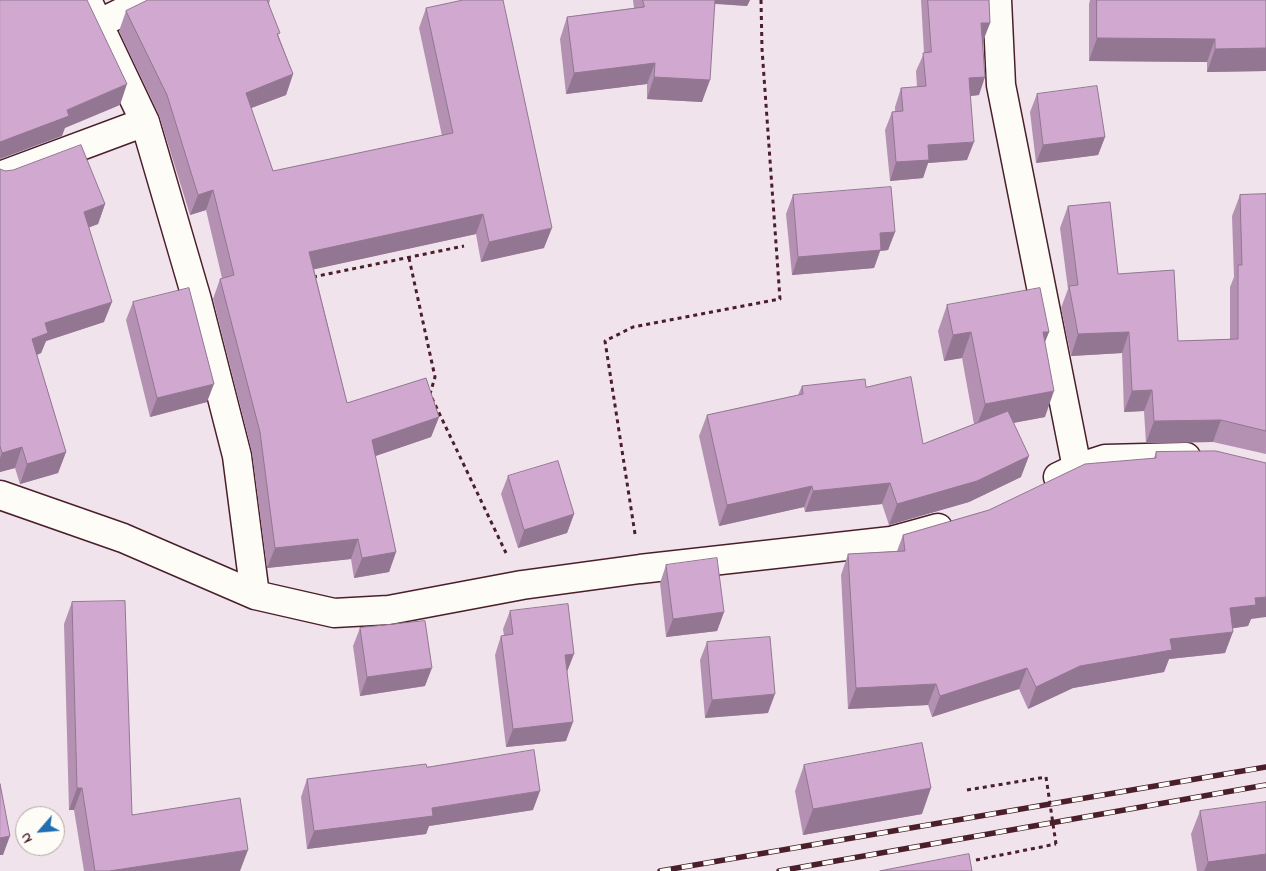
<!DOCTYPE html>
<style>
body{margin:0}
#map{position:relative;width:1266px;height:871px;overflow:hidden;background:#f0e3eb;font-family:"Indie Flower",sans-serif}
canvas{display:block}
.north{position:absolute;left:15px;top:806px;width:50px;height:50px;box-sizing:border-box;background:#fdfcf7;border:1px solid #b5a4a5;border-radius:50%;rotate:243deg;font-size:14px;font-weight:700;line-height:20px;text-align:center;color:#4a1f2b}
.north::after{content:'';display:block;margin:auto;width:18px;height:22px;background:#1f6fb2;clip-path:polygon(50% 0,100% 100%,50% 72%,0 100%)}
</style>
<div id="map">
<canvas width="1266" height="871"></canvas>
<div class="north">N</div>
</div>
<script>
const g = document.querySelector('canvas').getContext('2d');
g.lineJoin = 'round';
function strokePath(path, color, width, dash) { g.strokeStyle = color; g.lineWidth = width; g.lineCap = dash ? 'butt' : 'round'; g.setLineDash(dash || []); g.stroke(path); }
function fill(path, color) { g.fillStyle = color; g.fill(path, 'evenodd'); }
const path = new Path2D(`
 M409,258L435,377L430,394L506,553
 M313,277L464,246
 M635,534L605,341L633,327L780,299L762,49L761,0
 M967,790L1046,777
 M976,860L1056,844`);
const minor = new Path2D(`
 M87,0L145,122L197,300L237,456L255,595
 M997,0L1001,85L1077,468
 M98,24L147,0
 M0,176L145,122
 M1058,477L1077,468L1105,459L1186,457
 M0,495L123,538L255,595L334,613L389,610L522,585L640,569L891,541L938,528`);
const rail = new Path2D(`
 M660,871L1266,767
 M779,871L1266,785`);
const pathBridge = new Path2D(`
 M1046,777L1056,844`);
const wall = new Path2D(`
 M148,0H270L269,4L279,37L293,74L286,95L251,108L273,171L442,136L419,28L426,8L544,248L481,262L476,234L314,269L347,403L439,417L431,437L375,456L396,552L389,572L354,578L351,559L267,568L252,452L213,299L220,279L222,278L206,210L190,215L159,115L119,31L126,11Z
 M633,0H750L747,6L715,4L702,102L647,99V84L566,94L560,39L567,17L634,8Z
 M921,0H989L990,23L983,41L979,95L970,96L967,160L928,163L923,178L890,181L885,130L892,112L895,111V107L901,88L917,87L916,71L924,53Z
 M1090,0H1266V71L1207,72V62L1089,61V4Z
 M1037,94L1105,137L1098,155L1036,163L1030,112Z
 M0,169L105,204L98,224L88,228L104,322L46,341L41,353L37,355L66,452L58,473L20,484L15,468L0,472Z
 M1266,194V454L1213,442L1146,443L1144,411L1124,412L1122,353L1071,356L1061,308L1068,289L1060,228L1068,206L1118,274L1178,341L1230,339V287L1234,277L1232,216L1240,195Z
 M793,195L895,232L888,250L880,251L874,268L792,275L786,214Z
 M133,302L207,402L150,417L126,320Z
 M947,305L1049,332L1045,341V417L1013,423L1021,477L969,502L889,525L882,504L805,512L804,507L719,526L699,436L707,415L798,395L802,386L866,387L923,444L974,424L962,358L944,361L938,331Z
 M1156,452L1251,619L1248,626L1232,628L1225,653L1169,659L1164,672L1073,688L1028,709L1019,689L932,717L928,705L848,709L841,575L848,554L897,551L903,535L989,510L1154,458Z
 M508,476L574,514L567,533L518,548L501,494Z
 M666,565L724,612L717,631L666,637L660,583Z
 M72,602L132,815L240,871H84L74,810H69L64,624Z
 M510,611L567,672L566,741L506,747L495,655L501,636H504L503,629Z
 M360,628L425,686L360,696L353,646Z
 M707,642L768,713L705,718L700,660Z
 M804,765L922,814L803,835L795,791Z
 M427,767L533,810L429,826L426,834L307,849L301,797L307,779Z
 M1200,811L1266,871H1197L1191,834Z`);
const shadedWall = new Path2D(`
 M709,0H750L747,6L708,3Z
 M981,23H990L983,41L974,42Z
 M1097,38L1215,39L1207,62L1089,61Z
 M1266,48V71L1207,72L1215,49Z
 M655,63L647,84L566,94L574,73Z
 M293,74L286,95L238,113L246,93Z
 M654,77L710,80L702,102L647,99Z
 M985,77L979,95L962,97L969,78Z
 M127,84L120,105L65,128L62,136L0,159V142L67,110Z
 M1105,137L1098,155L1036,163L1043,145Z
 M974,142L967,160L928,163L923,178L890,181L896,162L928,145Z
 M213,190L206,210L190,215L198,195Z
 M105,204L98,224L76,232L84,212Z
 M483,214L476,234L302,272L309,252Z
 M552,228L544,248L481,262L489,242Z
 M895,232L888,250L880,251L874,268L792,275L798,257L880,233Z
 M112,302L104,322L46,341L41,353L25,360L32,339L45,323Z
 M971,332L962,358L944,361L953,335Z
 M1043,332H1049L1039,357Z
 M1129,332L1122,353L1071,356L1078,334Z
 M214,384L207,402L150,417L157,398Z
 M1152,390L1144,411L1124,412L1132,391Z
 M1054,391L1045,417L975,430L985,404Z
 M439,417L431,437L364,460L372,440Z
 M1221,420L1213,442L1146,443L1154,421Z
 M22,447L15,468L0,472V458L2,453Z
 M66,452L58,473L20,484L27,464Z
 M1029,456L1021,477L969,502L889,525L897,504Z
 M890,483L882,504L805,512L813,491Z
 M812,486L804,507L719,526L727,505Z
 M574,514L567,533L518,548L524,530Z
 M358,539L351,559L267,568L275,548Z
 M396,552L389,572L354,578L362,558Z
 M1266,597V617L1251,619L1248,626L1222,630L1230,608L1255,598Z
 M724,612L717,631L666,637L673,619Z
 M1233,632L1225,653L1169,659L1164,672L1073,688L1028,709L1036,687L1080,666L1170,639Z
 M574,654L567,672L565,655Z
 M432,668L425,686L360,696L367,677Z
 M1027,668L1019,689L932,717L940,696Z
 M936,684L928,705L848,709L856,688Z
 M775,694L768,713L705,718L712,700Z
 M573,722L566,741L506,747L513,729Z
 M77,788H82L74,810H69Z
 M931,788L922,814L803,835L813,809Z
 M540,791L533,810L429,826L426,834L307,849L314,831L432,808Z
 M10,836L3,855H0V838Z
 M248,850L240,871H109Z
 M1266,854V871H1204L1208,862Z`);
const building = new Path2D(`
 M0,0H87L127,84L67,110L69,116L0,142Z
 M148,0H267L280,33L277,34L293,74L246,93L273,171L453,133L426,8L463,0H503L552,228L489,242L483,214L309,252L347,403L426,378L439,417L372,440L396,552L362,558L358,539L275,548L260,432L220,279L234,275L213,190L198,195L167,95L126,11Z
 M643,0H715L710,80L654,77L655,63L574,73L567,17L644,7Z
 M928,0H989L990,23H981L985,77L969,78L974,142L928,145L929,160L896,162L892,112L903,111L901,88L926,86L923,53L931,52Z
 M1097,0H1266V48L1215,49V39L1097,38Z
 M1097,86L1105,137L1043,145L1037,94Z
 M81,145L105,204L84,212L112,302L45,323L48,333L32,339L66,452L27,464L22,447L2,453L0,446V169L5,171L13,170Z
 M891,187L895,232L880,233L881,250L798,257L793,195Z
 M1266,194V431L1221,420L1154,421L1152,390L1132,391L1129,332L1078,334L1069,286L1078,285L1068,206L1110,202L1118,274L1174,270L1178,341L1238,339V265H1242L1240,195Z
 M189,288L214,384L157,398L133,302Z
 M1040,288L1049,332H1043L1054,391L985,404L971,332L953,335L947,305Z
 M911,377L923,444L1008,411L1029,456L977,481L897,504L890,483L813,491L812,486L727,505L707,415L803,394L802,386L865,379L866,387Z
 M1216,451L1266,463V597L1255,598L1256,605L1230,608L1233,632L1170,639L1172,650L1080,666L1036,687L1027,668L940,696L936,684L856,688L848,554L905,551L903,535L989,510L1085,464L1156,458V452Z
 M558,461L574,514L524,530L508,476Z
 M717,558L724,612L673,619L666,565Z
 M125,601L132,815L240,798L248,850L109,871H95L82,788H77L72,602Z
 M568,604L574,654L565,655L573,722L513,729L501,636L513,634L510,611Z
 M425,621L432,668L367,677L360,628Z
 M770,637L775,694L712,700L707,642Z
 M922,743L931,788L813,809L804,765Z
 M534,750L540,791L432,808L433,816L314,831L307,779L426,764L427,767Z
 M0,784L10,836L0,838Z
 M1266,802V854L1208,862L1200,811Z
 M969,854L972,871H880Z`);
strokePath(minor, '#4a1f2b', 31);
strokePath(path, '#4a1f2b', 3, [4, 4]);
strokePath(minor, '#fdfcf7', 28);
strokePath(rail, '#4a1f2b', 5.5);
strokePath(rail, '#fdfcf7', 4, [11]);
strokePath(pathBridge, '#4a1f2b', 3, [4, 4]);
fill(wall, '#b491b3');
fill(shadedWall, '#927692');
fill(building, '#d1a9d0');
strokePath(building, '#927692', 1);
</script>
